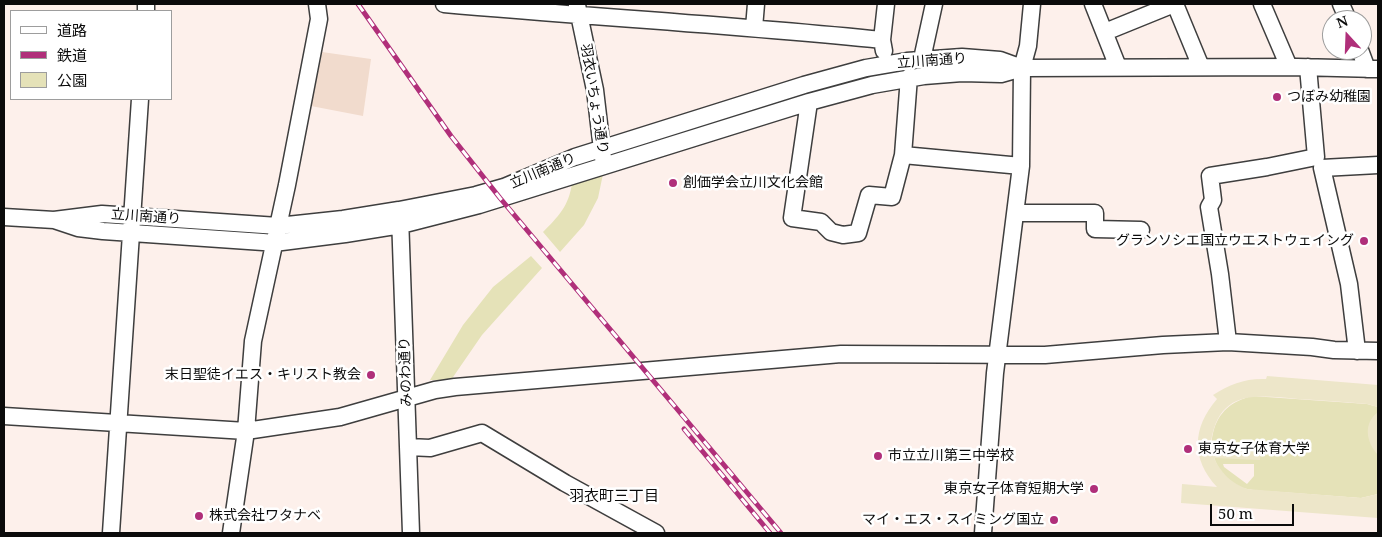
<!DOCTYPE html>
<meta charset="utf-8">
<style>
body{margin:0}
#map{position:relative;width:1382px;height:537px;overflow:hidden;background:#fdf0eb;font-family:"Noto Serif","Noto Sans JP",serif}
canvas{display:block}
.frame{position:absolute;inset:0;border:5px solid #0b0b0b;pointer-events:none}
.legend{position:absolute;left:10px;top:10px;width:162px;height:90px;box-sizing:border-box;background:#fff;border:1px solid #9d9d9d;margin:0;padding:6px 9px;list-style:none;font-size:15px;color:#0b0b0b}
.legend li{display:flex;align-items:center;gap:10px;height:25px}
.legend b{width:25px;border:1px solid #9d9d9d}
.north{position:absolute;left:1322px;top:10px;width:50px;height:50px;box-sizing:border-box;background:#fff;border:1px solid #9d9d9d;border-radius:50%;rotate:340deg;font-size:14px;font-weight:700;line-height:20px;text-align:center;color:#0b0b0b}
.north::after{content:'';display:block;margin:auto;width:18px;height:22px;background:#b02f7a;clip-path:polygon(50% 0,100% 100%,50% 72%,0 100%)}
.scale{position:absolute;left:1210px;top:504px;width:84px;height:22px;box-sizing:border-box;border:2px solid #0b0b0b;border-top:0;padding-left:6px;font-size:15px;line-height:18px;white-space:nowrap;color:#0b0b0b;-webkit-text-stroke:4px #fff;paint-order:stroke}
</style>
<div id="map">
<canvas width="1382" height="537"></canvas>
<div class="frame"></div>
<ul class="legend">
<li><b style="height:6px;background:#fff"></b>道路</li>
<li><b style="height:6px;background:#b02f7a"></b>鉄道</li>
<li><b style="height:14px;background:#e5e2b8"></b>公園</li>
</ul>
<div class="north">N</div>
<div class="scale">50 m</div>
</div>
<script>
const g = document.querySelector('canvas').getContext('2d');
g.lineJoin = 'round';
function fill(path, color) { g.fillStyle = color; g.fill(path, 'evenodd'); }
function strokePath(path, color, width, dash) { g.strokeStyle = color; g.lineWidth = width; g.lineCap = dash ? 'butt' : 'round'; g.setLineDash(dash || []); g.stroke(path); }
function label(font, color, halo, rows, align = 'center') {
  g.font = font + ' "Noto Serif","Noto Sans JP",serif'; g.lineWidth = 5; g.setLineDash([]); g.textBaseline = 'middle'; g.strokeStyle = halo; g.fillStyle = color; for (const [text, x, y, turn = 0] of rows) {
    g.save(); g.translate(x, y); g.rotate((+turn || 0) * Math.PI / 180); g.textAlign = isNaN(turn) ? turn : align; if (halo) g.strokeText(text, 0, 0); g.fillText(text, 0, 0); g.restore();
  }
}
const farmland = new Path2D(`
 M322,52L371,59L363,116L311,106Z`);
const green = new Path2D(`
 M603,174L598,198L584,225L560,252L543,232C558,217 569,206 572,183Z
 M531,256L542,268L482,335L451,380H430L463,325L493,287Z
 M1252,396L1367,404L1378,407V494L1361,498C1334,496 1308,494 1281,492C1270,491 1258,491 1247,489C1223,484 1207,456 1213,433C1218,412 1232,401 1252,396ZM1223,464H1254V476L1247,484L1224,467Z`);
const pitch = new Path2D(`
 M1267,376L1378,385V407L1367,404C1344,402 1321,400 1298,399C1256,395 1219,389 1211,442L1261,445L1260,460L1214,458C1221,473 1231,483 1247,489L1361,498L1378,494V518L1181,503L1182,484L1217,487C1191,459 1192,428 1217,399L1213,395C1230,384 1246,378 1266,379Z
 M1378,412V455C1366,442 1363,423 1378,412Z`);
const minor = new Path2D(`
 M444,4C590,17 736,25 882,40
 M1093,4L1118,67
 M1175,4L1201,67
 M1262,4L1289,67
 M1341,4L1348,20
 M577,5L595,90L603,158
 M146,11V4
 M754,28L756,4
 M1105,32L1174,4
 M1360,50L1367,69
 M884,51L882,40L886,4
 M922,59L934,4
 M809,102L792,218L821,222L831,232L843,235L858,233L869,195L892,197L903,155L909,77
 M903,155L1021,166
 M1016,213H1095V229L1141,230
 M400,216L411,533
 M4,217L54,220L102,214L278,226L343,219L399,210L476,195L504,187L575,157L804,85L866,68L907,61L962,57L1000,60L1022,68
 M54,220L78,228L103,231L263,242L274,243L345,234L401,225L479,205L809,102L872,85L924,76L962,73L1001,74L1022,68L1297,67L1378,69
 M1228,342L1220,274L1209,207L1213,200L1210,176L1267,167L1316,157L1308,67
 M1357,351L1349,284L1322,168L1378,165
 M4,416L246,431L340,417L435,390L455,387L841,354L1045,355L1163,345L1228,342L1312,347L1334,350L1378,351
 M408,447L430,448L482,433L565,483L656,533
 M111,533L140,99
 M231,533L246,431L253,341L287,185L319,19L317,4
 M983,533L995,373L1021,166L1022,68L1028,46L1032,4`);
const rail = new Path2D(`
 M358,4L451,136L500,198L781,533
 M684,429L770,533`);
const markers = [
 [1277,97,5,"#b02f7a"],
 [673,183,5,"#b02f7a"],
 [1364,241,5,"#b02f7a"],
 [371,375,5,"#b02f7a"],
 [1188,449,5,"#b02f7a"],
 [878,456,5,"#b02f7a"],
 [1094,489,5,"#b02f7a"],
 [199,516,5,"#b02f7a"],
 [1054,520,5,"#b02f7a"]
];
const streetNames = [
 ["立川南通り",932,61,-4],
 ["羽衣いちょう通り",594,99,81],
 ["立川南通り",543,171,-23],
 ["立川南通り",146,217,4],
 ["みのわ通り",406,372,-92]
];
const poiNames = [
 ["つぼみ幼稚園",1287,97],
 ["創価学会立川文化会館",683,183],
 ["グランソシエ国立ウエストウェイング",1354,241,"right"],
 ["末日聖徒イエス・キリスト教会",361,375,"right"],
 ["東京女子体育大学",1198,449],
 ["市立立川第三中学校",888,456],
 ["東京女子体育短期大学",1084,489,"right"],
 ["株式会社ワタナベ",209,516],
 ["マイ・エス・スイミング国立",1044,520,"right"]
];
const neighbourhoodNames = [
 ["羽衣町三丁目",614,497]
];
fill(farmland, '#f1dbcd');
fill(green, '#e5e2b8');
fill(pitch, '#ede6c9');
strokePath(minor, '#3e3e3e', 19);
strokePath(minor, '#fff', 16);
strokePath(rail, '#b02f7a', 5);
strokePath(rail, '#fff', 3, [9]);
for (const [x, y, r, color] of markers) { const dot = new Path2D(); dot.arc(x, y, r, 0, 2 * Math.PI); g.fillStyle = color; g.fill(dot); strokePath(dot, '#fff', 2); }
label('14px', '#0b0b0b', '#fff', streetNames);
label('14px', '#0b0b0b', '#fff', poiNames, 'left');
label('15px', '#0b0b0b', '#fff', neighbourhoodNames);
</script>
